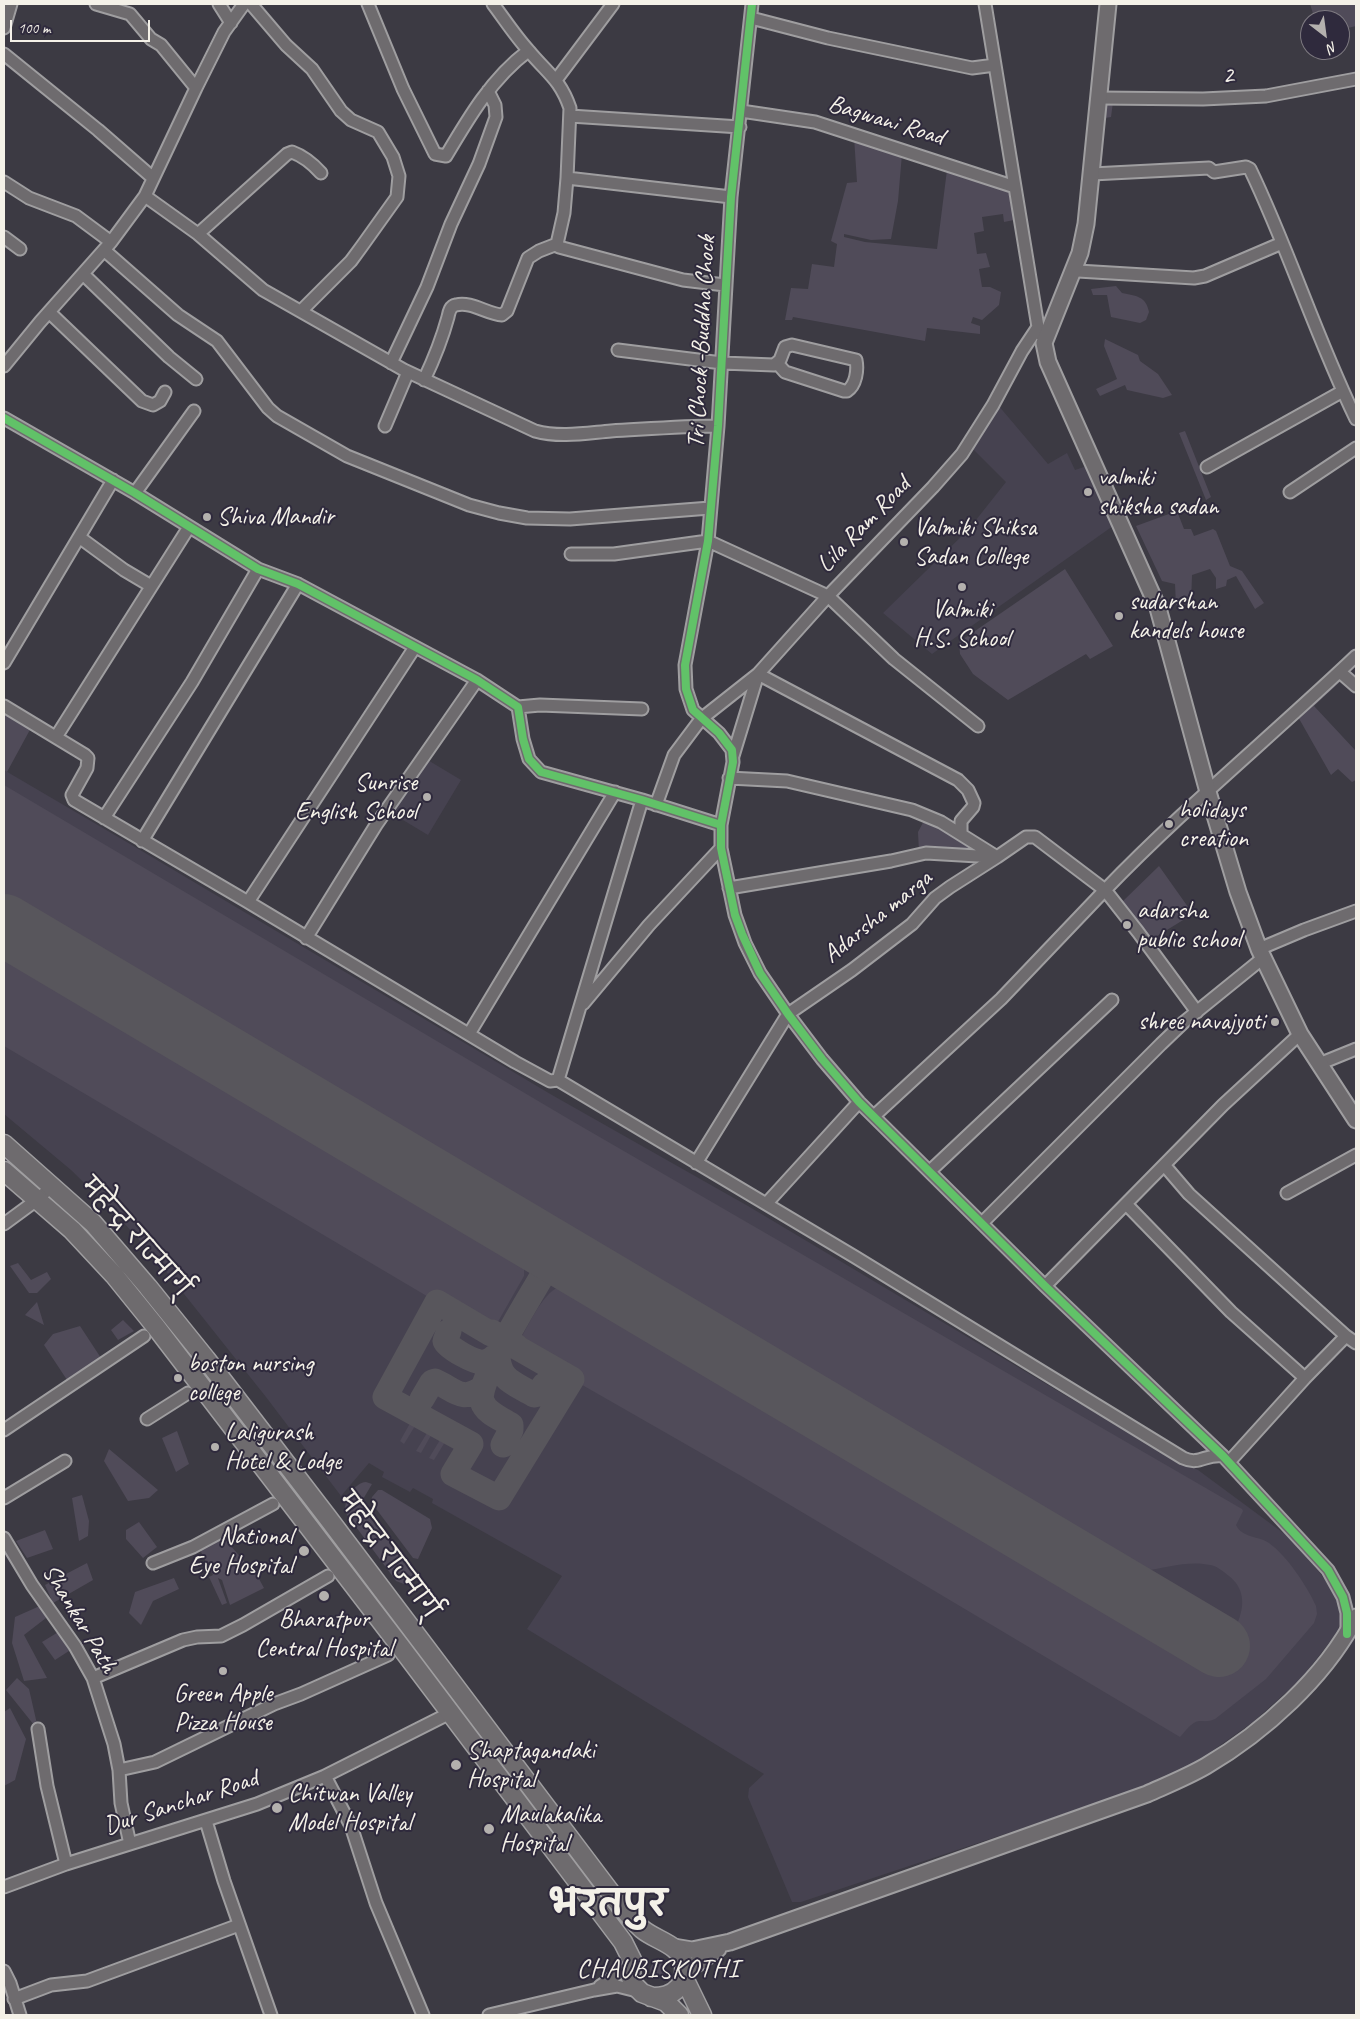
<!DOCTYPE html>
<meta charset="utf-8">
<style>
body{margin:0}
#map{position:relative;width:1360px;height:2019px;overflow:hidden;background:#3c3a43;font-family:Caveat,sans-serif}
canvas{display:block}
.frame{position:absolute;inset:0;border:5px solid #f4f1e8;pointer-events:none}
.north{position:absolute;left:1300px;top:10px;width:50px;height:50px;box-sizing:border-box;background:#2f2a3d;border:1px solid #7e7a81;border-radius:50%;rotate:150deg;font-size:14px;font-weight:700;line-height:20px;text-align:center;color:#f4f1e8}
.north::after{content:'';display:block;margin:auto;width:18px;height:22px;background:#b4b1ae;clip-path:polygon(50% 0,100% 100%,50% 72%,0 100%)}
.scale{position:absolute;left:10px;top:20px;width:140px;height:22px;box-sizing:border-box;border:2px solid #f4f1e8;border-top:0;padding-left:6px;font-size:15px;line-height:18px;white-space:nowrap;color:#f4f1e8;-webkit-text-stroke:4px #2f2a3d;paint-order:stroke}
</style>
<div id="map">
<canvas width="1360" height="2019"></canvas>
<div class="frame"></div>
<div class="north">N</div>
<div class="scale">100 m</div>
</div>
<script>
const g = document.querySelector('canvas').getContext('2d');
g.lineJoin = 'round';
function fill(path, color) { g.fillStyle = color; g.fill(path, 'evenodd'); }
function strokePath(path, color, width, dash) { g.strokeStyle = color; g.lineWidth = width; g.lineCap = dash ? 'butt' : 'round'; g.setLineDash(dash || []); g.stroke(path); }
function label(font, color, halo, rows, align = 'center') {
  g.font = font + ' Caveat,"Playpen Sans Deva",sans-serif'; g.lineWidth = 4; g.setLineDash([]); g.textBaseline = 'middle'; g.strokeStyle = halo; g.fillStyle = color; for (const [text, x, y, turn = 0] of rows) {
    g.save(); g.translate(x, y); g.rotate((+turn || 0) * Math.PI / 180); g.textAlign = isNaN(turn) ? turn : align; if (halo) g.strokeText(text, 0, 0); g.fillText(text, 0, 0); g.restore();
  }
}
const built = new Path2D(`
 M998,405L1048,464L1067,453L1075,470L1087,466L1113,526L932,654L883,613L968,530L1006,482L971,447Z
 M426,759L461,780L428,835L393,814Z
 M4,770L130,844L552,1095L748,1206L1073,1400L1198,1470L1290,1538L1320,1573L1329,1586L1342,1611L1341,1624L1333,1638L1300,1680L1253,1722L1198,1761L1172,1775L1143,1787L1011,1832L801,1902H792L748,1797L749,1788L764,1774L527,1629L562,1576L432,1503L433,1499L413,1488L410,1492L382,1477L384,1472L369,1463L341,1496L266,1397L157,1260L116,1214L71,1170L4,1114Z`);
const green = new Path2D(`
 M1310,4H1356V26L1340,30V20H1315Z
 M1113,102L1111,117L1105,118L1101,171L1099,172L1104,104Z
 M854,137L902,154L898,201L891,239L871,240L844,234V237L865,242L937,249L947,170L909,158L908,154L1008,189L1014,220L1004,222L1003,214L982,217L984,231L974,233L977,254L986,253L990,267L979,269L982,287H990L1001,292L999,305L982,320L973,317L971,323L980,326V334L927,328L925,341L793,317L792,320H785L791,288L808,289L812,264L834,267L837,244L831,241L847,183L857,182Z
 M1116,286L1122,293C1136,296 1146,296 1149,312L1146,320L1140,323L1111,317L1107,295H1093L1091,289Z
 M1105,339L1138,355L1140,361L1158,374L1172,395L1163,398L1127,390L1125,385L1100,396L1096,389L1117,379L1104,346Z
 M1185,431L1211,497L1206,500L1179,433Z
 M1177,511L1184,529H1191L1194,536L1213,529L1216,531L1230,566L1242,571L1264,603L1255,609L1236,576L1227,580L1226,586L1216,589V578L1210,569L1192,575L1191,604L1176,605L1175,584L1162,581L1136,526Z
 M1065,569L1113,646L1090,659L1086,654L1008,700L973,674L960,654L959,642Z
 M1339,678L1342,680L1314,706L1355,750L1356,780L1352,782L1338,769L1331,775L1297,715Z
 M4,709L32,726L7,772L4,770Z
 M4,785L572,1121L1242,1509L1243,1511L1236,1525C1242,1538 1259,1536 1269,1543C1287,1556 1307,1586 1316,1606L1317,1614L1314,1623L1266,1679L1215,1719C1209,1722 1205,1721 1199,1721C1191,1722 1185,1732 1180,1737L743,1477L516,1347C525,1332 540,1298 555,1289C564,1284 573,1285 582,1287L1214,1661C1231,1638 1259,1600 1229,1576C1224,1572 1217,1566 1210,1565C1191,1560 1163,1568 1144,1571L4,897Z
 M926,817L986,852H919L918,832Z
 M1159,866L1193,914L1149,941L1122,902Z
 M4,945L518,1251L524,1263V1276L491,1334L4,1046Z
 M18,1263L31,1280L47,1272L51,1279L37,1293H29L10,1266Z
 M37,1302L44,1325L25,1315Z
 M123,1320L134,1331L118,1340L111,1330Z
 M80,1326L101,1358L69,1383L44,1345L53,1334Z
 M413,1418L418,1421L404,1444L400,1441Z
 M430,1428L434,1430L421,1453L416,1451Z
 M177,1431L189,1464L176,1472L162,1438Z
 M443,1435L448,1437L434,1460L429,1458Z
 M459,1444L465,1447L452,1470L446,1467Z
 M109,1449L158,1490L149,1498L128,1501L104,1461Z
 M366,1482L372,1484L362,1501V1505L414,1571L410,1581L404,1584L396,1581L345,1512C344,1500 354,1483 366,1482Z
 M378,1490H382L430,1519L432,1528L418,1559L413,1558L371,1502L372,1497Z
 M82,1495L89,1521L88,1536L79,1541L72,1498Z
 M139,1522L157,1547L143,1558L126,1539V1530Z
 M45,1530L53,1549L27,1558L16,1541Z
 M223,1537L258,1577L264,1588L230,1605L222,1580L218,1578L227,1603L222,1605L209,1577L213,1575L200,1550Z
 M87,1563L93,1580L53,1603L45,1585Z
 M174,1578L179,1589L153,1601L141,1625L129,1613L135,1592Z
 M42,1605L46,1618L24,1635L47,1678L24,1681L12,1643L15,1617Z
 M60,1631L72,1649L55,1660L42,1642Z
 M17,1678L29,1689L37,1724L34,1725L6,1690Z
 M10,1708L26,1739L15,1780L4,1786V1712Z
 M650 1970a8 8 0 1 1 16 0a8 8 0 1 1-16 0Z`);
const taxiway = new Path2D(`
 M542,1276C555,1262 568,1262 584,1270
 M437,1302L491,1334L492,1332L516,1346V1347L572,1379L499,1498L453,1474L471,1444L385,1397Z
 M449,1331L445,1341C447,1347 476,1364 483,1362C489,1362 494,1357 498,1354C498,1380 514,1383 534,1395L539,1394L544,1385
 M422,1399L432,1382L435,1381C454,1389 461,1403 482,1388
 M503,1445L511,1430V1425C501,1418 486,1414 482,1401C475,1384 531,1296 542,1276C547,1260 543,1250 532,1238`);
const runway = new Path2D(`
 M4,925L1219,1646`);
const minor = new Path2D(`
 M96,4L130,14L151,39L161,45L196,88
 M219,4L231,23
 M251,4L286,45L312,69L341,111L351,120L378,132L393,157L399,176L397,197L362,246L351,261L301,311
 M368,4L403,89L435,154L446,156C469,117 492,78 528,51
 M493,4C505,20 516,37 529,51C547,73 560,79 570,108L567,178L731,197
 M752,4L731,197L718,426L708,541L685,665L686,689L693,710L719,733L732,750L733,762L721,825V848L735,915L745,943L760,973L788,1014L822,1059L859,1102L1045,1286L1223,1456L1328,1570L1343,1597L1347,1613V1631
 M985,4L1038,327L1041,335
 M751,18L828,38L972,68L995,65
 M4,28L11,4
 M4,54L98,130L153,178
 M556,80L613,4
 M1099,98L1203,99L1266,96L1356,79
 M741,111L815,122L1015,187
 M570,116L740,127
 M1092,174L1209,168L1214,172L1246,167L1250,169C1289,250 1316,337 1356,419
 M567,178L564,213L557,244L559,247L683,280L725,285
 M4,182L29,198L76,216L111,242
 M145,196L198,234L263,290L404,370L535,431C560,438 587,433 611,431C647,429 683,426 718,426
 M198,234L287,154L292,152C303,156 313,164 321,173
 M4,237L20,249
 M104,250L178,315L217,341L268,408L277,416L347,456L469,505L499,513L527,518L570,519L710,508
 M1074,269L1078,271L1194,278L1205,276L1282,243
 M83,274L169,357L196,379
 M49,312L142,401L153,405L160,401L165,392
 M618,350L722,363L774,365L780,360L785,347L792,345L856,360C858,370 856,385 847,391H844L785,372L777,363
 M391,363L427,287L451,224L479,164L496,117L495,105L488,91
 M4,366L40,322L111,242L145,196L196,88L224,32L244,4
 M424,380C434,359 442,339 448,317C449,312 450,306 456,305C471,301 487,314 502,315L507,311L528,258L539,251L557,244
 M4,418L135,493L258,569L298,584L477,680L518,707L523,739L529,759L541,772L642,800L721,825
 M385,426L408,372
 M1207,467L1343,391
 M1290,492L1356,448
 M135,493L194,411
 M79,537L124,570L151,586
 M571,554H614L708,541L828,596L894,659L978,726
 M4,663L113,480
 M1340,672L1356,686
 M4,706L85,755L88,758L87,768L72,795L74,800L248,902L415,647
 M518,707L540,705L642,709
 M56,737L189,527
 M733,756L758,674L828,596L933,487L962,454L993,405L1022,351L1038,327
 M729,778L787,781L912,810L941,822L997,857L1026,837H1035L1105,890C1184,808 1273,735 1356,656
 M656,805L674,755L701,719L758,674L958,780L968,790L974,803L973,807L961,821V834
 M104,818L192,682L258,569
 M142,841L298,584
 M729,888L891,861L926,853L995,857
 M248,902L515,1062L550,1081L558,1080L855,1257L1183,1458C1200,1466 1206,1453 1223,1456
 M306,938L376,825L477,680
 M1259,949L1304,930L1356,911
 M583,1004L649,925L721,848
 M469,1034L615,792
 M1319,1064L1356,1049
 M558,1080L642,800
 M874,1116L1001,999L1105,890L1138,932L1197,1012
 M696,1163L788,1014L852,970L912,924L935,898L950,887L997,857
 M1165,1166L1189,1194L1346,1336
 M930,1171L1112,1000
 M1287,1193L1356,1155
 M766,1204L859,1102
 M1127,1205L1231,1312L1305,1378
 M982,1223L1161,1044L1184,1022L1263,958
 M4,1224L38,1199L52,1186
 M1045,1286L1223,1105L1300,1034
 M147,1419L188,1393
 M4,1430L144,1336
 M1229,1462L1305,1378L1346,1336L1356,1343
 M4,1498L65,1461
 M4,1538L32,1585L75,1646L93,1678L114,1744L119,1770L121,1803L130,1844
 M153,1563L193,1547L273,1504
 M93,1678L183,1640L197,1637L221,1636L243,1625L328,1576
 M38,1729L47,1786L66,1864
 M119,1770L155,1762L274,1704L301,1694L388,1655
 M325,1776L351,1826L376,1903L423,2015
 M206,1821L224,1881L271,2015
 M4,1887L66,1864L257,1804L325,1776L450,1713
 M4,1971L10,1983L20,2015
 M600,1986L630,1966
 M14,1999L51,1985L87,1981L239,1925
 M489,2015L594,1990L617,1986L641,1992`);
const major = new Path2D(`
 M1108,4L1086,224L1080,253L1044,343L1048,362L1158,608L1208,792L1238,892L1259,949L1300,1034L1356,1120
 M674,1947L692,1950L730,1942L1147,1794C1167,1785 1187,1777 1206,1766C1264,1732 1325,1677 1356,1617
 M685,1972L718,1949`);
const highway = new Path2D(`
 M4,1144L93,1223L148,1287L206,1359L328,1518L614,1897C623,1908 632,1920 642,1929C656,1941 681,1944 684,1965C685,1974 684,1981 679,1987C671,1996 662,1997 651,1997
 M4,1171L72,1230L114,1275L156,1327L400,1646L623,1942L632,1960L631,1978L635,1986L642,1993L666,2002L679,2015
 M684,1978L702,2015`);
const cycleway = new Path2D(`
 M752,4L731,197L718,426L708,541L685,665L686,689L693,710L719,733L732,750L733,762L721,825V848L735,915L742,934L760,973L788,1014L822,1059L859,1102L1045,1286L1223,1456L1328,1570L1343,1597L1347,1613V1634
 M4,418L135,493L258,569L298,584L477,680L518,707L523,739L529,759L541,772L642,800L721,825`);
const markers = [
 [1088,492,5,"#b4b1ae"],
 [207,517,5,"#b4b1ae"],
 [904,542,5,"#b4b1ae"],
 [962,587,5,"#b4b1ae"],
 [1119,616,5,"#b4b1ae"],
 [427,797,5,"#b4b1ae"],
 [1169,824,5,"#b4b1ae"],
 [1127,925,5,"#b4b1ae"],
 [1275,1022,5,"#b4b1ae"],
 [178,1378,5,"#b4b1ae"],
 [215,1447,5,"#b4b1ae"],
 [304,1551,6,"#b4b1ae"],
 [324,1596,6,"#b4b1ae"],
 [223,1671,5,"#b4b1ae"],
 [456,1765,6,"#b4b1ae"],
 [277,1808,6,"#b4b1ae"],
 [489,1829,6,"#b4b1ae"]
];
const streetNames = [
 ["2",1228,76,-2],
 ["Bagwani Road",886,121,17],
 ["Tri Chock -Buddha Chock",702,342,-87],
 ["Lila Ram Road",864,525,-46],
 ["Adarsha marga",878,917,-39],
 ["महेन्द्र राज्मार्ग्",135,1238,48],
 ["महेन्द्र राज्मार्ग्",388,1556,53],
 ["Shankar Path",79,1619,59],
 ["Dur Sanchar Road",181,1803,-18]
];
const poiNames = [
 ["valmiki",1098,478],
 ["shiksha sadan",1098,507],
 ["Shiva Mandir",217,517],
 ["Valmiki Shiksa",914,528],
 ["Sadan College",914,557],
 ["sudarshan",1129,602],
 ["kandels house",1129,631],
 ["Valmiki",962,610,"center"],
 ["H.S. School",962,639,"center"],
 ["Sunrise",417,783,"right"],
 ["English School",417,812,"right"],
 ["holidays",1179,810],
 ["creation",1179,839],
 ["adarsha",1137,911],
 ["public school",1137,940],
 ["shree navajyoti",1265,1022,"right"],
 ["boston nursing",188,1364],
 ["college",188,1393],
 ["Laligurash",225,1433],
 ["Hotel & Lodge",225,1462],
 ["National",293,1537,"right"],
 ["Eye Hospital",293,1566,"right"],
 ["Bharatpur",324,1620,"center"],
 ["Central Hospital",324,1649,"center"],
 ["Green Apple",223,1694,"center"],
 ["Pizza House",223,1723,"center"],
 ["Shaptagandaki",467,1751],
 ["Hospital",467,1780],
 ["Chitwan Valley",288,1794],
 ["Model Hospital",288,1823],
 ["Maulakalika",500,1815],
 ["Hospital",500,1844]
];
const neighbourhoodNames = [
 ["CHAUBISKOTHI",658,1970]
];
const townNames = [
 ["भरतपुर",608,1906]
];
fill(built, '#464250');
fill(green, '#504b59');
strokePath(taxiway, '#58565c', 25);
strokePath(runway, '#58565c', 62);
strokePath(minor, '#9f9ea0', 15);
strokePath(major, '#9f9ea0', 19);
strokePath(highway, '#9f9ea0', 21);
strokePath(minor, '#6e6b6e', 11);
strokePath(major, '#6e6b6e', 15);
strokePath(highway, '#6e6b6e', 18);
strokePath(cycleway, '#61c268', 8);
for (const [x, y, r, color] of markers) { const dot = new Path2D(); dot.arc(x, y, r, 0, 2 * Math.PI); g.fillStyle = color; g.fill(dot); strokePath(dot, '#2f2a3d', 2); }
label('25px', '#f4f1e8', '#2f2a3d', streetNames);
label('25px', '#f4f1e8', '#2f2a3d', poiNames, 'left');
g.letterSpacing = '1px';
label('26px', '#f4f1e8', '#2f2a3d', neighbourhoodNames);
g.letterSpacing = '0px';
label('bold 35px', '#f4f1e8', '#2f2a3d', townNames);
</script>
